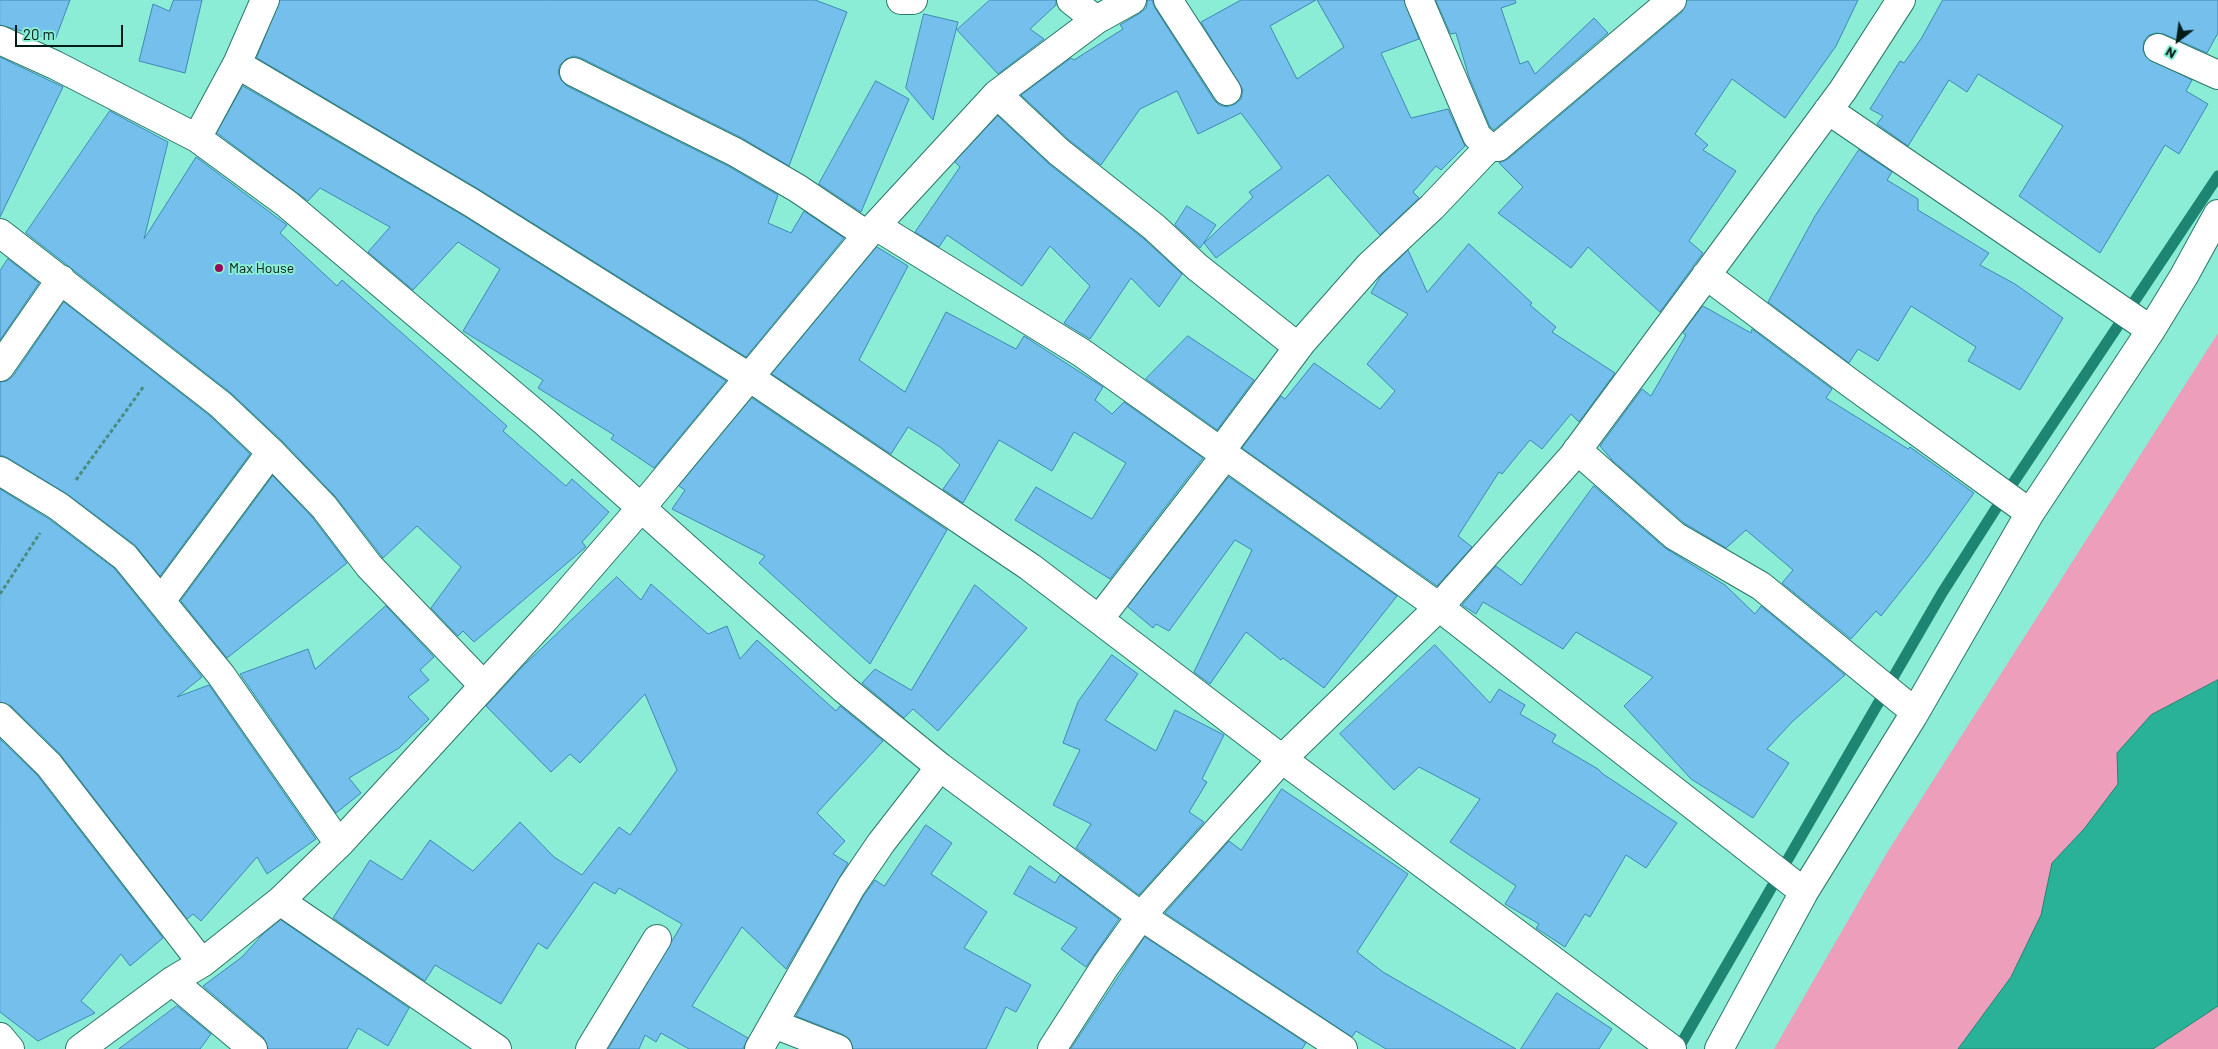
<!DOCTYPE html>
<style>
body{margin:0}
#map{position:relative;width:2218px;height:1049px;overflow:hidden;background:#8bedd6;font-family:Barlow,sans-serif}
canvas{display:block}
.north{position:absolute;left:2153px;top:15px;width:50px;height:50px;-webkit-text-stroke:4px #8bedd6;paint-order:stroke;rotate:210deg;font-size:14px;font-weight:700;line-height:20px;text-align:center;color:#001c16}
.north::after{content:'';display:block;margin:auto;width:18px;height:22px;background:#001c16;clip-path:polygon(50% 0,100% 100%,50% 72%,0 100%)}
.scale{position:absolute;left:15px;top:25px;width:108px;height:22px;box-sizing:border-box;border:2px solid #001c16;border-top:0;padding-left:6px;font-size:15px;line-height:18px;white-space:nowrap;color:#001c16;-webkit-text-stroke:4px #8bedd6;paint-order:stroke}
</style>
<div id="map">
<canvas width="2218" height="1049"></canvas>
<div class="north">N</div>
<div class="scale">20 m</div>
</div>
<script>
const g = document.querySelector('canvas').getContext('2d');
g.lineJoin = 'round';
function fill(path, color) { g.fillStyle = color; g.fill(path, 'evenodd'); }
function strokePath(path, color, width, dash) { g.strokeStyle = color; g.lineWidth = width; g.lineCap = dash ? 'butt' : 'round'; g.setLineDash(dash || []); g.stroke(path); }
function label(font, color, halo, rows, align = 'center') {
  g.font = font + ' Barlow,sans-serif'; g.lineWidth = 4; g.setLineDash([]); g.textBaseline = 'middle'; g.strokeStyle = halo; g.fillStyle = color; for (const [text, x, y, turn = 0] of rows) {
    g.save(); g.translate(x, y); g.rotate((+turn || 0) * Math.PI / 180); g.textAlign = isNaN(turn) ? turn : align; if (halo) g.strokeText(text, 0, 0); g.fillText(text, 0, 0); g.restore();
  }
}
const green = new Path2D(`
 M2218,333V680L2191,695L2117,752L2118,784L2084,829L2052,863L2041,915L2011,977L1958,1049H1774L1888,851Z
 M2218,1006V1049H2154Z`);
const water = new Path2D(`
 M2218,680V1006L2153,1049H1958L2011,977L2041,915L2052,863L2084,829L2118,784L2117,753L2151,715Z`);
const stream = new Path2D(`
 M1678,1049L1942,593L1995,510L2218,176`);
const building = new Path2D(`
 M0,0H70L55,40L0,25Z
 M174,0H202L185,73L139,61L153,4L169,11Z
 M280,0H815L847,12L789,166L742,138L581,58L574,56L566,59L560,65L558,72L561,80L567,86L728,166L778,195L768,223L791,233L804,211L844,238L746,357L480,190L257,58Z
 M990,0H1056V5L1030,29L1044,39L998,74L957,30Z
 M1148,0H1152L1155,8L1214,100L1219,105L1227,107L1235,104L1241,99L1243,90L1201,22L1241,0H1316L1270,26L1297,79L1344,47L1317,0H1404L1419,39L1381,53L1411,118L1448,109L1465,146L1441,170L1436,166L1413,192L1419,198L1380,235L1328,175L1216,258L1204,243L1253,197L1249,192L1282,168L1241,113L1198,134L1177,91L1140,109L1101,165L1069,140L1021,95L1071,58L1074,60L1123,29L1120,25L1140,13L1146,8Z
 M1436,0H1515L1516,3L1501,8L1520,64L1528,61L1535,74L1594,18L1608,33L1494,130L1490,127L1469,77L1456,33L1451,34Z
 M1687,0H1858L1836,46L1785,118L1732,79L1695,134L1708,145L1703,150L1736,171L1689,241L1703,253L1660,312L1588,247L1571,268L1498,213L1523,187L1499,163L1508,159L1682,12Z
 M1943,0H2218V33L2207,53L2164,34L2156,33L2149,35L2144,41L2143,50L2146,57L2192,80L2186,91L2208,104L2179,154L2165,145L2100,253L2019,196L2063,126L1978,74L1967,92L1949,80L1908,146L1877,124L1883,116L1870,109L1900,61L1904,63L1921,39Z
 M924,14L958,22L933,120L906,88Z
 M0,57L63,87L0,217Z
 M876,81L909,99L861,212L819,184Z
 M243,86L464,216L726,381L654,468L611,439L614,435L538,388L543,380L463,331L500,269L458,242L413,290L368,252L390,227L320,188L308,201L217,133Z
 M110,111L168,142L144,239L196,157L287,225L280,233L337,286L342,280L507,426L503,431L566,486L572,479L609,512L582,542L586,547L474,642L463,631L458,636L431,608L461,567L417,526L383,558L335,496L282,441L231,393L26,233Z
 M998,116L1049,164L1144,239L1182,274L1159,307L1131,278L1090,339L1064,323L1090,286L1050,246L1022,286L947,235L939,247L915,232L960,167L955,162Z
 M1859,150L1892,172L1887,180L1918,199V210L1989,253L1980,265L2015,284L2063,318L2020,390L1968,361L1976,347L1911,306L1878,361L1858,349L1849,363L1768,302L1815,216Z
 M1187,206L1216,225L1200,248L1175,225Z
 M1469,244L1532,303L1530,305L1556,327L1552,332L1615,373L1579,422L1571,414L1542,449L1530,440L1502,474L1499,472L1458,536L1472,547L1437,586L1242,448L1281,396L1285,399L1314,363L1380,409L1395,391L1367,364L1408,314L1371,293L1380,277L1408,250L1427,292Z
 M877,247L908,266L859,360L905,392L946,312L1016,349L1024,336L1103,387L1095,400L1112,414L1124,402L1203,458L1110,579L1015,520L1036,487L1092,519L1126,463L1074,432L1052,471L999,440L963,503L943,489L960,465L940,447L908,427L891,454L772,374Z
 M8,259L39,283L0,340V271Z
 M64,302L210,416L250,454L160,576L135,545L67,494L8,458L0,455V382L7,381L13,376Z
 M1703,306L1751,333L1752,329L1832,389L1826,398L1908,449L1910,447L1974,493L1927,558L1881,616L1876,611L1851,639L1782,583L1793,570L1746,530L1726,548L1684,523L1612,460L1600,446L1642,389L1651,396L1686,335L1683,333Z
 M1188,336L1254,380L1217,430L1146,379Z
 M752,398L947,530L870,664L759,563L765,556L672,509L685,490L679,486Z
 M273,476L312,517L347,563L227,658L181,601Z
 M1229,477L1397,596L1324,688L1283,658L1281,660L1246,632L1210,684L1194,672L1252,550L1235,540L1169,631L1156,624L1153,628L1128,607Z
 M1594,486L1665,548L1725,585L1755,614L1761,606L1845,675L1792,722L1767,749L1789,763L1753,818L1691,779L1624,706L1653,677L1576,632L1563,649L1483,602L1476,614L1462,605L1496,566L1521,585Z
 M0,489L49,519L114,568L202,677L177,697L209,685L316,839L267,874L257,857L201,921L193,914L187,919L60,754L11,706L0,702Z
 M617,577L641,600L651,584L708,634L727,626L740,659L757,640L836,711L840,706L883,741L817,813L845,841L833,854L848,863L786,969L742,927L692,1006L748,1038L743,1049H689L661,1033L656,1042L645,1035L639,1049H608L682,924L619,888L615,894L594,882L547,949L538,943L501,1004L435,965L425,981L333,918L370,860L402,880L430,840L473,871L520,822L554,857L582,875L619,827L630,835L677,770L645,694L580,763L570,754L551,772L486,706L524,665Z
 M975,585L1027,628L938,731L913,709L904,718L862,683L875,669L911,690Z
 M386,606L434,657L420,670L429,680L408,697L429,719L399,748L349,778L361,793L336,813L240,674L308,649L315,669Z
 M1435,645L1490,703L1499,689L1525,705L1520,714L1556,735L1552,742L1598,769L1603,774L1677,823L1646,868L1626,855L1590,917L1585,914L1565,947L1536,928L1539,924L1505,904L1516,886L1450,842L1480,799L1419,767L1394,790L1340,734Z
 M1112,655L1138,674L1105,720L1156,751L1175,710L1224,735L1202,779L1207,782L1189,812L1204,822L1139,895L1076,848L1091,824L1053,805L1080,750L1063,743L1078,702Z
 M0,739L37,775L163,938L130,966L121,954L81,1001L95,1013L38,1041L0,1012Z
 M1282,789L1408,874L1357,952L1383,972L1516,1049H1386L1356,1031L1352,1037L1165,913L1229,841L1241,850Z
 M926,825L952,843L931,874L987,912L964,948L1031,985L1016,1012L1006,1007L986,1049H853L850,1040L844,1035L796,1016L864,895L875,880L884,886Z
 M1030,866L1055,883L1060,875L1119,919L1086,967L1061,949L1077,928L1014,894Z
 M281,920L409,1008L388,1046L358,1028L347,1049H268L263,1037L203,986L242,957L263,934Z
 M1145,937L1306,1043L1302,1049H1071Z
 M1557,993L1612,1029L1599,1049H1521Z
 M177,1006L211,1034L200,1049H119Z`);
const path = new Path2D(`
 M76,480L144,386
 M0,594L40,533`);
const street = new Path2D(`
 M901,0H913
 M1071,0L1096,20
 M1168,0L1227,91
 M1419,0L1477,136L1489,147H1498L1672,0
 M0,40L55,65L197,138L287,204L545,422L844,689L940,767L1141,916L1343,1049
 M2158,48L2218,75
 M237,64L472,203L749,377L1030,567L1282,759L1672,1049
 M574,72L735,152L797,188L867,235
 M997,94L1059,152L1154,227L1197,267L1298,347
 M1828,110L2151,330
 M197,138L237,64L265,0
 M876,226L1082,353L1439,607L1804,892
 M0,233L220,404L271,452L324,507L369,566L484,686
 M1706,275L1853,385L2030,513
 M0,367L61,279
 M1577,450L1675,536L1761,586L1915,712
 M1220,452L1302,342L1369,266L1432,207L1489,147
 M0,471L58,506L125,557L221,675L339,844
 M161,601L271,452
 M1100,618L1225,456
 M0,717L49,765L202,963
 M280,901L497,1049
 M172,981L253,1049
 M774,1024L838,1049
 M0,1037L10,1049
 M80,1049L172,981L202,963L280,901L339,844L544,620L641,508L867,235L997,94L1096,20L1132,0
 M590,1049L657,939
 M759,1049L851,887L881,843L940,767
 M1052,1049L1106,965L1141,916L1282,759L1439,607L1573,456L1843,90L1901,0
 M1719,1049L1804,892L1913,716L2030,513L2151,330L2184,276L2218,214`);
const markers = [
 [219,268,5,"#9b0857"]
];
const poiNames = [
 ["Max House",229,268]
];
fill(green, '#ed9eba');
fill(water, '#2ab299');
strokePath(water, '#1d8572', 1);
strokePath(stream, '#1d8572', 11);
fill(building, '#74bfec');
strokePath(building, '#3e89b4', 1);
strokePath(street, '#2b7868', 30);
strokePath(path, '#4b8d7e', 3, [4, 2.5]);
strokePath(street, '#fff', 28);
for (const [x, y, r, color] of markers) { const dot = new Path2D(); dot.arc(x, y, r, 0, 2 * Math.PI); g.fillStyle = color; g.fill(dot); strokePath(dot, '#8bedd6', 2); }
label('14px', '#001c16', '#8bedd6', poiNames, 'left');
</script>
